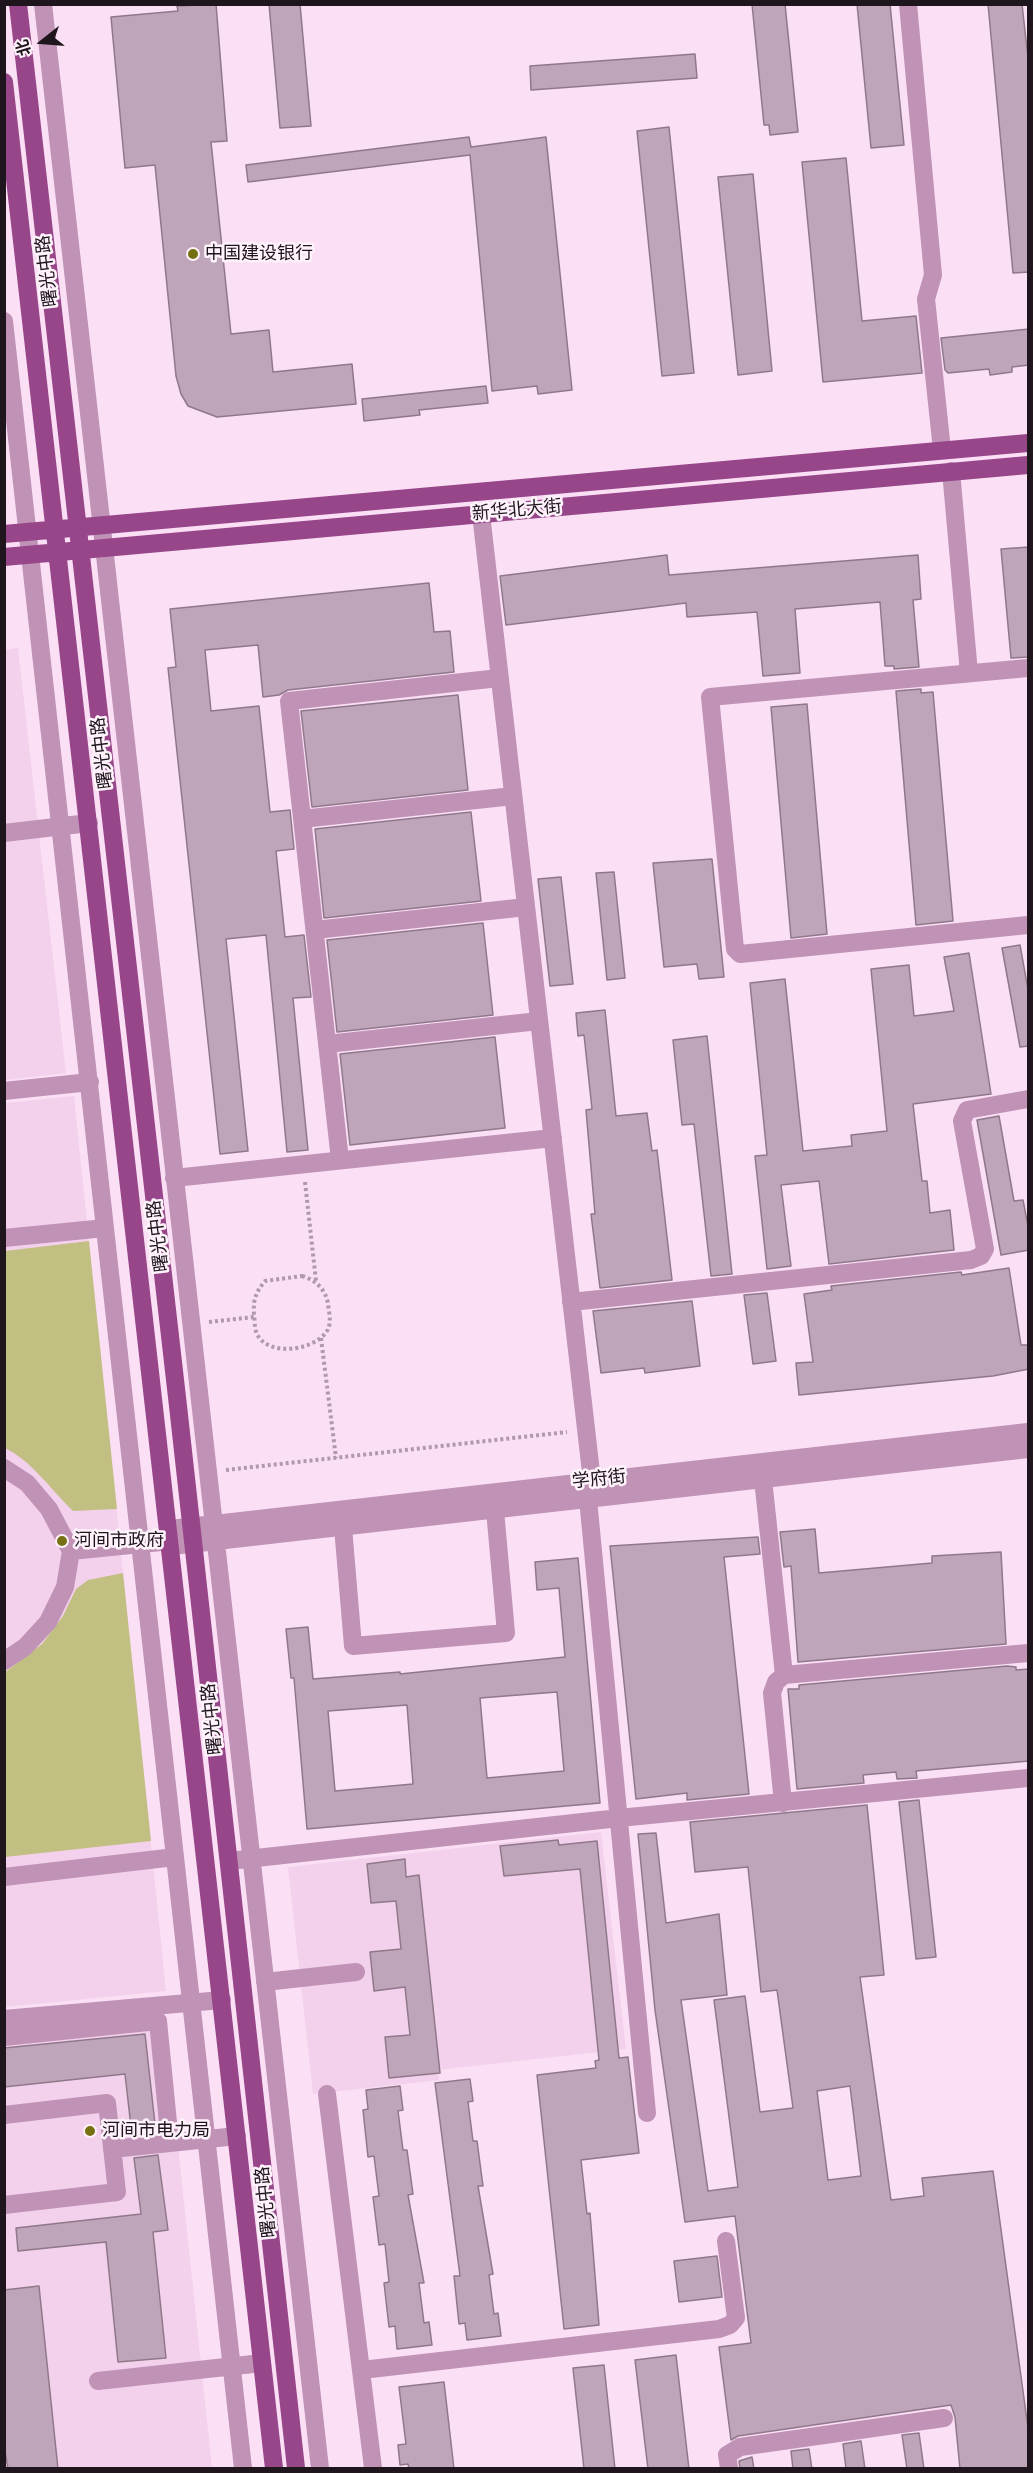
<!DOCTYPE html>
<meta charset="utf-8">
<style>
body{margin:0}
#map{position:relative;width:1033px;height:2473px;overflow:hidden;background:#fbdff5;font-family:"Sofia Sans Condensed","Noto Sans SC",sans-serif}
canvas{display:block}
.frame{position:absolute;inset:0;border:6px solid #1f151d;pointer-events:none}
.north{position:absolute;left:12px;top:12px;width:60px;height:60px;-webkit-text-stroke:4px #fef2fb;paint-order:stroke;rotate:253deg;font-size:16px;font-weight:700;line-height:24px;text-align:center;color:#1f151d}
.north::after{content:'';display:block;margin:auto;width:21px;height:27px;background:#1f151d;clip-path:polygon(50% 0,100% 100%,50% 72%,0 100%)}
</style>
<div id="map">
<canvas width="1033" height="2473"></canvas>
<div class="frame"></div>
<div class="north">北</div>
</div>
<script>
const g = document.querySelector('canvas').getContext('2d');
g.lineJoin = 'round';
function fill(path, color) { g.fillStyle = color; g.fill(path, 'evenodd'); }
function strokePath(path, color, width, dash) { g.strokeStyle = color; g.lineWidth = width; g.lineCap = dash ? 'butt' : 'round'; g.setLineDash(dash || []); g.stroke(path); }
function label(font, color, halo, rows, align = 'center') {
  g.font = font + ' "Sofia Sans Condensed","Noto Sans SC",sans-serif'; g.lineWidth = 5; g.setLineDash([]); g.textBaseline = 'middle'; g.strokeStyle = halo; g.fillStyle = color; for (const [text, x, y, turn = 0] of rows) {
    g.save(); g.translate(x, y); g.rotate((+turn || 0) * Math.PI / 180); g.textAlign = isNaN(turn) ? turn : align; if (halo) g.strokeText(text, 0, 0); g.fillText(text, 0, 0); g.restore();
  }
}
const built = new Path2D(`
 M18,648L66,1073L5,1080L4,650Z
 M74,1096L166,1991L5,2007V1103Z
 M601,1832L626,2049L438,2070L439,2080L313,2094L288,1867Z
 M164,2012L212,2468H5V2028Z`);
const green = new Path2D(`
 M89,1241L117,1509L73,1511C50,1489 34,1463 5,1448V1251Z
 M123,1573L151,1841L5,1857L4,1673L42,1644L63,1616L76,1589L88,1580Z`);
const building = new Path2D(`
 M216,4L227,141L211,142L231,334L269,330L273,372L352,364L356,404L217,417L188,406L181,394L176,376L155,165L125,168L111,17L178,11L177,6Z
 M269,4H300L311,126L280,128Z
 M752,4H785L798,132L770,135L769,125H764Z
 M857,4H890L904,145L871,148Z
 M988,4H1022L1029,67V272L1013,273Z
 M695,54L697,78L531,90L530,66Z
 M669,127L694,373L662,376L637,131Z
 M469,137L471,147L546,137L572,390L538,394L537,386L492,391L470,155L248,182L246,165Z
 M846,158L862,321L916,316L922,373L823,382L802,162Z
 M753,174L772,371L738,375L718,177Z
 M1029,329V365L1012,367V372L990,375L989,369L948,373L945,370L941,338Z
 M486,386L488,403L419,410L420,415L364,421L362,399Z
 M1029,547V657L1011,658L1001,549Z
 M667,555L669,575L918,555L921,599L913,600L919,667L894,669V666H885L880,602L795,609L800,673L763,676L757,612L687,617L686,603L506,625L500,576Z
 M429,583L434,632L450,631L454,672L288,690L279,695L263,697L258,645L205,650L211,711L259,706L270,812L290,810L294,849L276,851L285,937L304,935L311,997L293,998L308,1150L287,1152L266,935L226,939L248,1151L220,1154L168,668L176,667L170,609Z
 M921,689V693L933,692L953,921L916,925L896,691Z
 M458,695L468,790L312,807L301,711Z
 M807,704L827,934L791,938L771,707Z
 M471,812L481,901L324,918L315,829Z
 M712,859L724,977L699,979L697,964L664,967L653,863Z
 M614,872L625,978L607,980L596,873Z
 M561,877L573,984L550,986L538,879Z
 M483,923L493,1015L337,1032L327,940Z
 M1020,945L1029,995V1046L1020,1047L1002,948Z
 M969,953L991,1094L913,1104L922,1181H927L930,1213L950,1210L954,1250L829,1264L819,1181L781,1185L791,1266L767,1269L755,1156L767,1155L750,983L785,979L803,1151L852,1146L851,1135L887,1131L871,969L909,965L914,1016L954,1011L944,957Z
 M605,1010L616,1116L647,1113L652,1151L657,1150L672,1280L600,1288L591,1214H595L586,1110L592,1109L584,1035L578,1036L576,1013Z
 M707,1036L732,1274L711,1276L694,1124L682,1125L673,1040Z
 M495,1037L505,1128L350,1145L340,1054Z
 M999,1116L1014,1201L1023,1200L1029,1231V1250L1001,1255L977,1120Z
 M1009,1268L1021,1345H1029V1369L993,1376L799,1395L796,1363L813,1362L804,1294L832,1290L831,1286L961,1272L962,1275Z
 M767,1293L776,1361L753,1364L744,1295Z
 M692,1301L700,1366L645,1373L644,1368L601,1373L593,1311Z
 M815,1529L819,1573L932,1563V1556L1001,1552L1006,1644L798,1662L791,1566L784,1567L780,1532Z
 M758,1537L760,1554L724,1557L749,1794L687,1800V1793L636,1799L610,1546Z
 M578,1558L600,1803L307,1829L294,1678H291L286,1629L308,1627L313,1679L400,1672V1674L565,1657L559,1588L537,1590L535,1562ZM557,1692L564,1771L487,1778L480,1698ZM407,1705L413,1784L335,1791L328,1711Z
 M1007,1666L1016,1667V1670L1029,1669V1761L916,1771L917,1778L897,1779L896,1772L863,1775L864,1783L797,1789L788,1689H799V1685Z
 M919,1800L936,1957L916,1959L899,1802Z
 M867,1805L884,1975L860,1977L891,2200L924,2196L922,2178L993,2171L1029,2435V2469H960L955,2417L951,2405L738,2436L731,2440L719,2347L751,2343L735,2216L685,2222L655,2010L638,1834L656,1833L666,1923L719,1914L727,1995L681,2000L708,2191L738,2187L714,2000L745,1996L760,2112L793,2108L777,1990L761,1992L748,1867L695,1872L690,1822ZM850,2086L861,2176L828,2180L817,2091Z
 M558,1840L559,1845L597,1841L619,2058L628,2057L639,2153L581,2160L587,2214L590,2213L599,2325L564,2329L537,2075L596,2068L595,2061L599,2060L580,1869L504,1876L500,1846Z
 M405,1859L406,1877L419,1875L440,2073L389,2078L385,2037L410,2035L405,1987L374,1991L370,1952L401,1949L396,1901L371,1903L367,1864Z
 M145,2034L156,2133L132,2136L125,2074L4,2087V2048Z
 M470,2079L473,2101L468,2102L473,2141H477L483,2186H478L493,2274L489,2275L494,2314L498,2313L501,2336L467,2340L465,2323L459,2324L454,2276H460L435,2083Z
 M400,2086L403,2110L398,2111L403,2150H407L413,2194L408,2195L424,2283H419L424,2323L429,2322L432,2345L397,2349L395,2326L389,2327L384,2283L389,2282L385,2244L379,2245L373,2197L379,2196L374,2156L368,2157L363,2110L368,2109L366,2090Z
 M158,2155L168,2230L153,2232L166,2358L118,2362L106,2242L18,2251L16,2228L141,2214L134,2158Z
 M717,2256L722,2297L679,2302L674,2261Z
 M39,2286L58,2469H8L4,2445V2290Z
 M676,2355L689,2469H648L635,2360Z
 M604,2365L615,2469H584L573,2368Z
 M444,2382L454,2469H409L408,2464L400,2465L398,2445L406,2444L399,2387Z
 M919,2433L924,2469H907L902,2435Z
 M861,2441L865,2469H846L843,2444Z
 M809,2449L812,2469H793L791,2451Z
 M752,2457L754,2469H740L739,2461Z`);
const path = new Path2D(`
 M305,1182L316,1281
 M302,1276C316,1280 326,1290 328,1304C329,1313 332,1323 327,1331C315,1350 271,1357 258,1336C254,1330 255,1321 254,1314C253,1299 256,1292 265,1281Z
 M209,1322L254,1317
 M321,1338L336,1458
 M226,1470L567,1432`);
const minor = new Path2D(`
 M43,4L320,2468
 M908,4L933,275L926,299L942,450
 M4,321L243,2468
 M951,471L969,673
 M481,514L592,1481
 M1028,668L710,697L735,949L740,954L1028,925
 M302,819L513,796
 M4,833L89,823
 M315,930L526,907
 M327,1044L539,1021
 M4,1091L90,1082
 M340,1160L289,701L499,678
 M174,1178L553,1138
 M4,1238L105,1228
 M571,1302L971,1260L981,1256L985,1249L962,1121L967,1110L1028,1099
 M4,1468L27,1483L49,1509L71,1551L65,1587L48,1622L25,1647L4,1661
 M763,1479L784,1675
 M588,1499L647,2113
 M343,1527L353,1646L506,1633L495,1510
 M170,1529L1028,1432
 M172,1546L1028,1449
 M71,1551L171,1541
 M783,1803L772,1693L776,1682L784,1675L1028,1653
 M229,1861L619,1818L1028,1778
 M4,1877L175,1857
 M265,1982L356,1972
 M4,2019L222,2000
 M4,2037L158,2021L170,2143
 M327,2094L373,2468
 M4,2115L107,2103L117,2192L4,2205
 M112,2149L237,2136
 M362,2370L719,2329L730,2325L736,2318L726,2241
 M98,2381L262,2363
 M729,2468L727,2455L740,2447L944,2418`);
const major = new Path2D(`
 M18,4L178,1406L296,2468
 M4,82L274,2468
 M4,534L1028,443
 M4,557L1028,465`);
const markers = [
 [193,254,6,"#757011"],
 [62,1541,6,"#757011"],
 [90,2131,6,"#757011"]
];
const poiNames = [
 ["中国建设银行",205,254],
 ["河间市政府",74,1541],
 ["河间市电力局",102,2131]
];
const streetNames = [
 ["曙光中路",48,271,-97],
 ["新华北大街",517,511,-5],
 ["曙光中路",103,753,-97],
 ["曙光中路",159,1236,-97],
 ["学府街",599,1480,-6],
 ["曙光中路",213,1719,-96],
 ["曙光中路",267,2202,-96]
];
fill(built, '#f3d1ec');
fill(green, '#c2bf83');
fill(building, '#bfa5b9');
strokePath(building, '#90788b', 1.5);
strokePath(path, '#af99ab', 4, [3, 3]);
strokePath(minor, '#bf92b6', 18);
strokePath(major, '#964689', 18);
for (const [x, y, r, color] of markers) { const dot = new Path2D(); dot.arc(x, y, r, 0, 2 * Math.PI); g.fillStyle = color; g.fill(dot); strokePath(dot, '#fef2fb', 2); }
label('18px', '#1f151d', '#fef2fb', poiNames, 'left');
label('18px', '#1f151d', '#fef2fb', streetNames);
</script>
